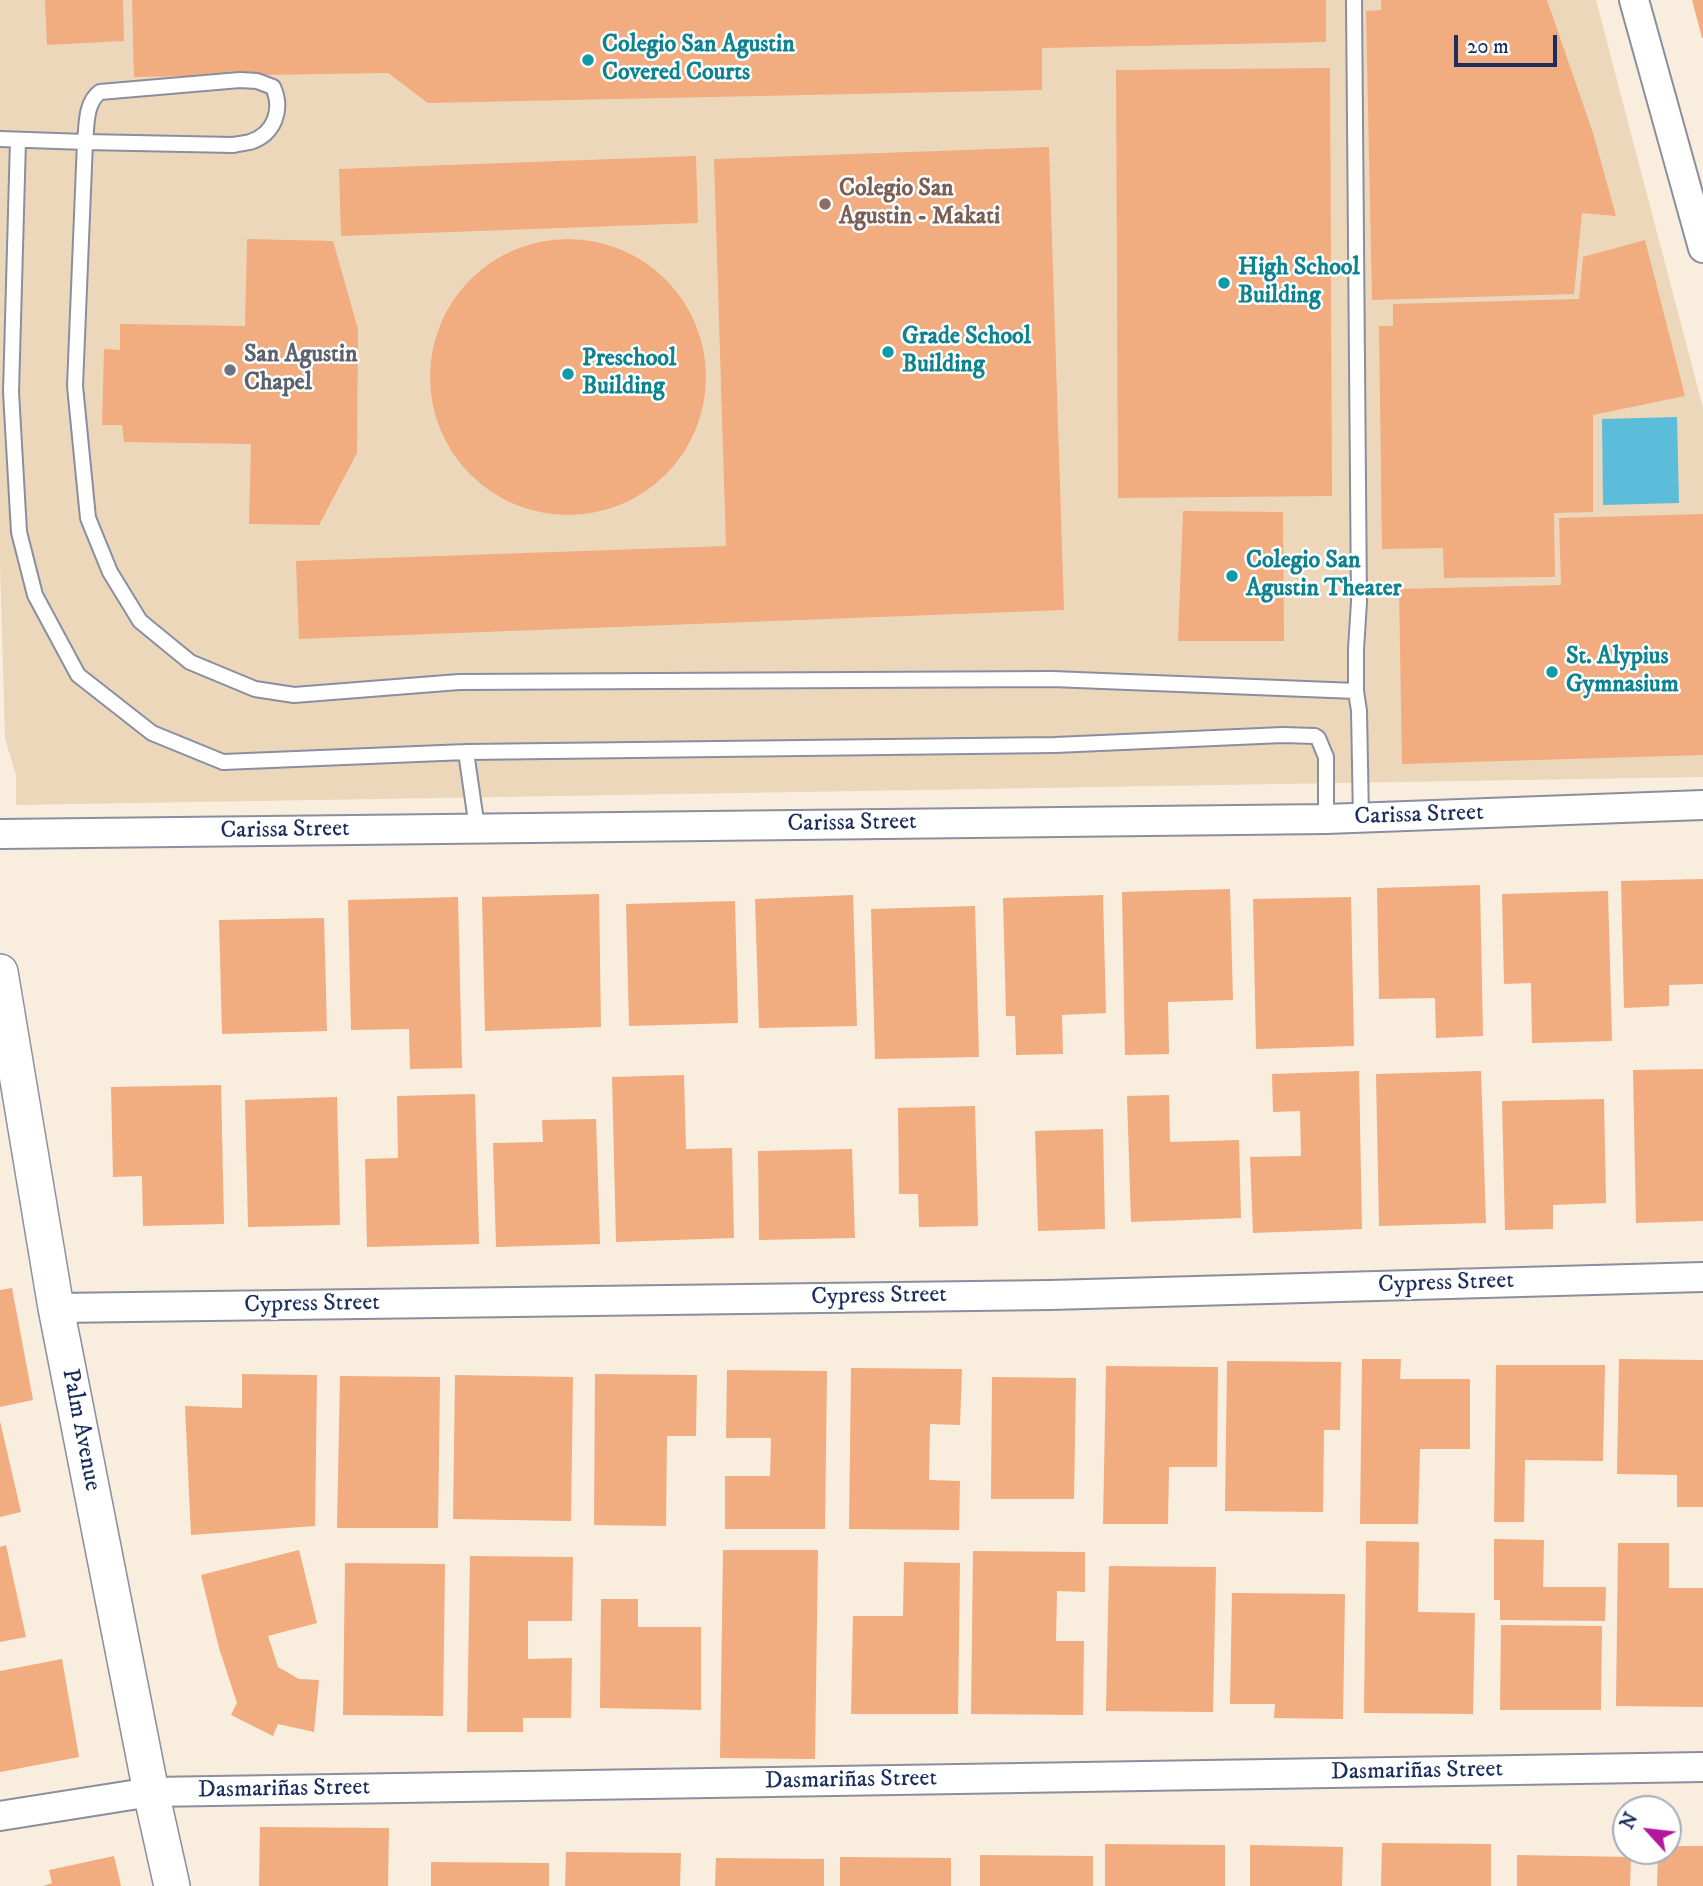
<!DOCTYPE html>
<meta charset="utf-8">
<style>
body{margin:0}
#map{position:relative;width:1703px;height:1886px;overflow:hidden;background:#f9eddd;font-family:"IM FELL DW Pica",serif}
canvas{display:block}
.north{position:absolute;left:1612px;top:1795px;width:70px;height:70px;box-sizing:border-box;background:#fff;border:2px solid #a4acbf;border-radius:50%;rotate:297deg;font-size:19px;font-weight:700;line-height:28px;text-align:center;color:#1b2f5e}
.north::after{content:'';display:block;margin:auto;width:24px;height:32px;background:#b5179e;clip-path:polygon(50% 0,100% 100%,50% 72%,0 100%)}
.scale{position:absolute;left:1454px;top:35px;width:103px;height:32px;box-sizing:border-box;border:4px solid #1b2f5e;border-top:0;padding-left:9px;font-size:21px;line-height:24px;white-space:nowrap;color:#1b2f5e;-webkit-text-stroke:5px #fff;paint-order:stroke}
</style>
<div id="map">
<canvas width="1703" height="1886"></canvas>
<div class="north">N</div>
<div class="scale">20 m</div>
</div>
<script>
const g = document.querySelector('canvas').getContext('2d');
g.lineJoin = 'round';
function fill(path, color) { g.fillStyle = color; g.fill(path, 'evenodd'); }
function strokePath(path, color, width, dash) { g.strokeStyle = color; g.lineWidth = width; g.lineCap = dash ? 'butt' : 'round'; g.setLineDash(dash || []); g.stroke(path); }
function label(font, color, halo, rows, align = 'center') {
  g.font = font + ' "IM FELL DW Pica",serif'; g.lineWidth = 5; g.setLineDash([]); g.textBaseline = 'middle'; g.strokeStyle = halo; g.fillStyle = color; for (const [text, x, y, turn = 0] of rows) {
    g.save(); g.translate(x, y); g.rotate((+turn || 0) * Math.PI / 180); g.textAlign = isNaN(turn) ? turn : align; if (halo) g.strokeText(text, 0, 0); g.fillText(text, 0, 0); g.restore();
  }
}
const built = new Path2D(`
 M0,0H1596L1703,408V777L16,805V775L5,739L0,564Z`);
const water = new Path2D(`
 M1677,417L1679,503L1603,505L1602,419Z`);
const building = new Path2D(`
 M45,0H123L124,41L47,45Z
 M132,0H1326V42L1042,48V90L428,103L388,73L134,77Z
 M1381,0H1547L1593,133L1616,216L1582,213L1574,294L1372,300L1366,11L1381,10Z
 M1692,0H1703V38H1702Z
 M1330,68L1332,496L1118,498L1116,70Z
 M1049,147L1064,610L299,639L296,561L726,546L714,159Z
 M696,156L698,223L341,236L339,169Z
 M430 377a138 138 0 1 1 276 0a138 138 0 1 1-276 0Z
 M247,239L333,241L358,329L357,453L319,525L249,524L251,444L124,442L122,425H102L104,349L120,350V324L245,326Z
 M1645,240L1685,396L1593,415V512L1554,513L1555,577L1444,578L1443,548L1382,549L1379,326H1393V304L1579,299L1583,257Z
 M1183,511L1283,512L1284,641H1178Z
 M1703,514V755L1402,764L1399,589L1561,585L1559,518Z
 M1703,879V984L1669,985V1006L1624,1008L1621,881Z
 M1480,885L1483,1036L1436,1038L1435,998L1379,999L1377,888Z
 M1230,889L1233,1000L1168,1002L1169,1054L1125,1055L1122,892Z
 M1608,891L1612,1041L1532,1043L1531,983L1504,984L1502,894Z
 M599,894L601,1027L485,1031L482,897Z
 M853,895L857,1026L759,1028L755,899Z
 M1103,895L1106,1013L1062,1015L1063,1054L1016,1055L1015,1016H1006L1003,898Z
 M458,897L462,1068L410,1069L409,1029L351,1030L348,900Z
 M1351,897L1354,1046L1256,1049L1253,899Z
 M735,901L738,1023L629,1026L626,904Z
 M975,906L979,1057L875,1059L871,909Z
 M324,918L327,1031L222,1034L219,920Z
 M1703,1069V1221L1636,1223L1633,1070Z
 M1359,1071L1362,1229L1253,1233L1250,1157L1301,1156L1300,1111L1273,1112L1272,1074Z
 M1481,1071L1486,1223L1379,1226L1376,1074Z
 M684,1075L686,1149L732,1148L734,1238L616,1242L612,1077Z
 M221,1085L224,1224L143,1226L142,1176L113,1177L111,1087Z
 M475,1094L479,1244L367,1247L365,1159L398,1158L397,1096Z
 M1169,1095L1170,1142L1239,1140L1241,1218L1131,1222L1127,1096Z
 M337,1097L340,1225L248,1227L245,1100Z
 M1604,1099L1606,1203L1553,1205V1229L1505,1230L1502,1101Z
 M975,1106L978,1226L919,1227L918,1194H899L898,1108Z
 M596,1119L600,1244L496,1247L493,1143L543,1142L542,1120Z
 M1103,1129L1105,1229L1038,1231L1035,1131Z
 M852,1149L855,1238L759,1240L758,1151Z
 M12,1288L33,1400L0,1407V1290Z
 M1362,1359H1401L1400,1379H1470V1449H1420L1418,1524H1360Z
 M1619,1359L1703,1360V1507H1677V1475L1617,1474Z
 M1227,1361L1341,1362L1340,1430H1324L1323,1512L1225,1511Z
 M1496,1365H1605L1603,1461L1525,1460L1524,1522H1494Z
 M1106,1366L1218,1367L1217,1467H1169L1168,1524H1103Z
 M851,1368L962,1369L960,1425L930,1424L929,1480L960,1481L959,1530L849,1529Z
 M727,1370L827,1371L825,1529H725V1476H770L771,1438H726Z
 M242,1374L317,1375L315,1526L191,1535L185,1406L242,1408Z
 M595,1374L697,1375L696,1436H667L666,1526L594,1525Z
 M455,1375L573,1377L571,1521L453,1519Z
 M340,1376L440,1377L438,1528H337Z
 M992,1377L1076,1378L1074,1499H991Z
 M0,1421L21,1512L0,1517Z
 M1494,1539L1544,1540L1543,1587H1606L1605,1621L1500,1620V1600H1494Z
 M1366,1541L1419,1542L1418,1612L1475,1613L1473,1714L1364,1713Z
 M1618,1543H1669V1588H1703V1707L1616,1706Z
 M6,1545L26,1637L0,1642V1547Z
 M299,1550L317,1623L268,1636L278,1667L299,1679L319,1680L314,1732L278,1724L273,1736L231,1715L237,1703L219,1648L201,1575Z
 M723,1550H818L815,1759L720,1758Z
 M973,1551L1085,1552V1592L1057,1591L1056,1641H1084L1083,1715L971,1714Z
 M470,1556L573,1557L572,1621H528V1659L572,1658L571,1718H523V1732H467Z
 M904,1562L960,1563L958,1714H851L853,1616H903Z
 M345,1563L445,1564L443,1716L343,1715Z
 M1109,1566L1216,1567L1213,1712L1106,1711Z
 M1232,1593L1345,1594L1343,1719L1274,1718L1275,1704H1230Z
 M601,1599H638V1627H701V1710L600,1708Z
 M1501,1625L1602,1626L1601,1710H1500Z
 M62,1659L79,1757L0,1772V1671Z
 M260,1827L389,1828L388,1886H259Z
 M1382,1843L1491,1844V1886H1381Z
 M1105,1844L1225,1845V1886H1105Z
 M1250,1845L1343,1847L1342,1886H1250Z
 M1668,1846H1703V1886H1657L1658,1851H1668Z
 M566,1852L681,1853L680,1886H565Z
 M980,1855L1093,1856V1886H980Z
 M1517,1855L1631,1857L1630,1886H1517Z
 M114,1856L121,1886H43L52,1883L49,1870Z
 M840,1857L951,1858V1886H840Z
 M716,1858L824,1859V1886H715Z
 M431,1862L549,1863V1886H431Z`);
const service = new Path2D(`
 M1354,0L1359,602L1356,649V691
 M240,80L257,81L273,87C283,109 275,134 250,142C245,143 239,144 233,145L85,142C87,125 85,103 100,92Z
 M0,139L85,142L75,386L88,518L110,572L140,621L190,662L255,689L294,695L459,682L1052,679L1356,691L1359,711L1361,819
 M18,140L11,392L19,532L35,595L78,675L152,733L223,762L466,752L1055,745L1283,735L1315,736L1318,738L1326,757V819
 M466,752L477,828`);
const minor = new Path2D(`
 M1634,0L1703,248
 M0,834L1326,819L1703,805
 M56,1308L1050,1295L1703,1277
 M0,1816L151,1792L1703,1767`);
const tertiary = new Path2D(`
 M0,972L56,1308L151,1792L172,1886`);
const markers = [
 [588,60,7,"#0f9aa8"],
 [825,204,7,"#8d6e63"],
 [1224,283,7,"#0f9aa8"],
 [888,352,7,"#0f9aa8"],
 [230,370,7,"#6b7280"],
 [568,374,7,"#0f9aa8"],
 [1232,576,7,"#0f9aa8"],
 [1552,672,7,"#0f9aa8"]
];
const cultureNames = [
 ["Colegio San Agustin",602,46],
 ["Covered Courts",602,74],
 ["High School",1238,269],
 ["Building",1238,297],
 ["Grade School",902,338],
 ["Building",902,366],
 ["Preschool",582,360],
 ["Building",582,388],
 ["Colegio San",1246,562],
 ["Agustin Theater",1246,590],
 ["St. Alypius",1566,658],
 ["Gymnasium",1566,686]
];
const educationNames = [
 ["Colegio San",839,190],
 ["Agustin - Makati",839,218]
];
const worshipNames = [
 ["San Agustin",244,356],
 ["Chapel",244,384]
];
const streetNames = [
 ["Carissa Street",1419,816,-2],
 ["Carissa Street",852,824,-1],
 ["Carissa Street",285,831,-1],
 ["Cypress Street",1446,1284,-2],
 ["Cypress Street",879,1297,-1],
 ["Cypress Street",312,1305,-1],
 ["Palm Avenue",80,1430,79],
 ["Dasmariñas Street",1417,1772,-1],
 ["Dasmariñas Street",851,1781,-1],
 ["Dasmariñas Street",284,1790,-1]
];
fill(built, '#edd7bb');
fill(water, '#5bbdd9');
fill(building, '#f1ac80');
strokePath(service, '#8a8e9e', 18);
strokePath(minor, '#8a8e9e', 32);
strokePath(tertiary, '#8a8e9e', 38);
strokePath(service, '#fff', 14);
strokePath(minor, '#fff', 28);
strokePath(tertiary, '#fff', 35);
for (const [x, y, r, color] of markers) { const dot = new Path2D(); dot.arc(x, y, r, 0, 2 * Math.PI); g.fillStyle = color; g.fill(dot); strokePath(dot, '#fff', 2.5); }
label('bold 24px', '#0d838f', '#fff', cultureNames, 'left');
label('bold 24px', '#785e54', '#fff', educationNames, 'left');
label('bold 24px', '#5b616d', '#fff', worshipNames, 'left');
label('24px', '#1b2f5e', '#fff', streetNames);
</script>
